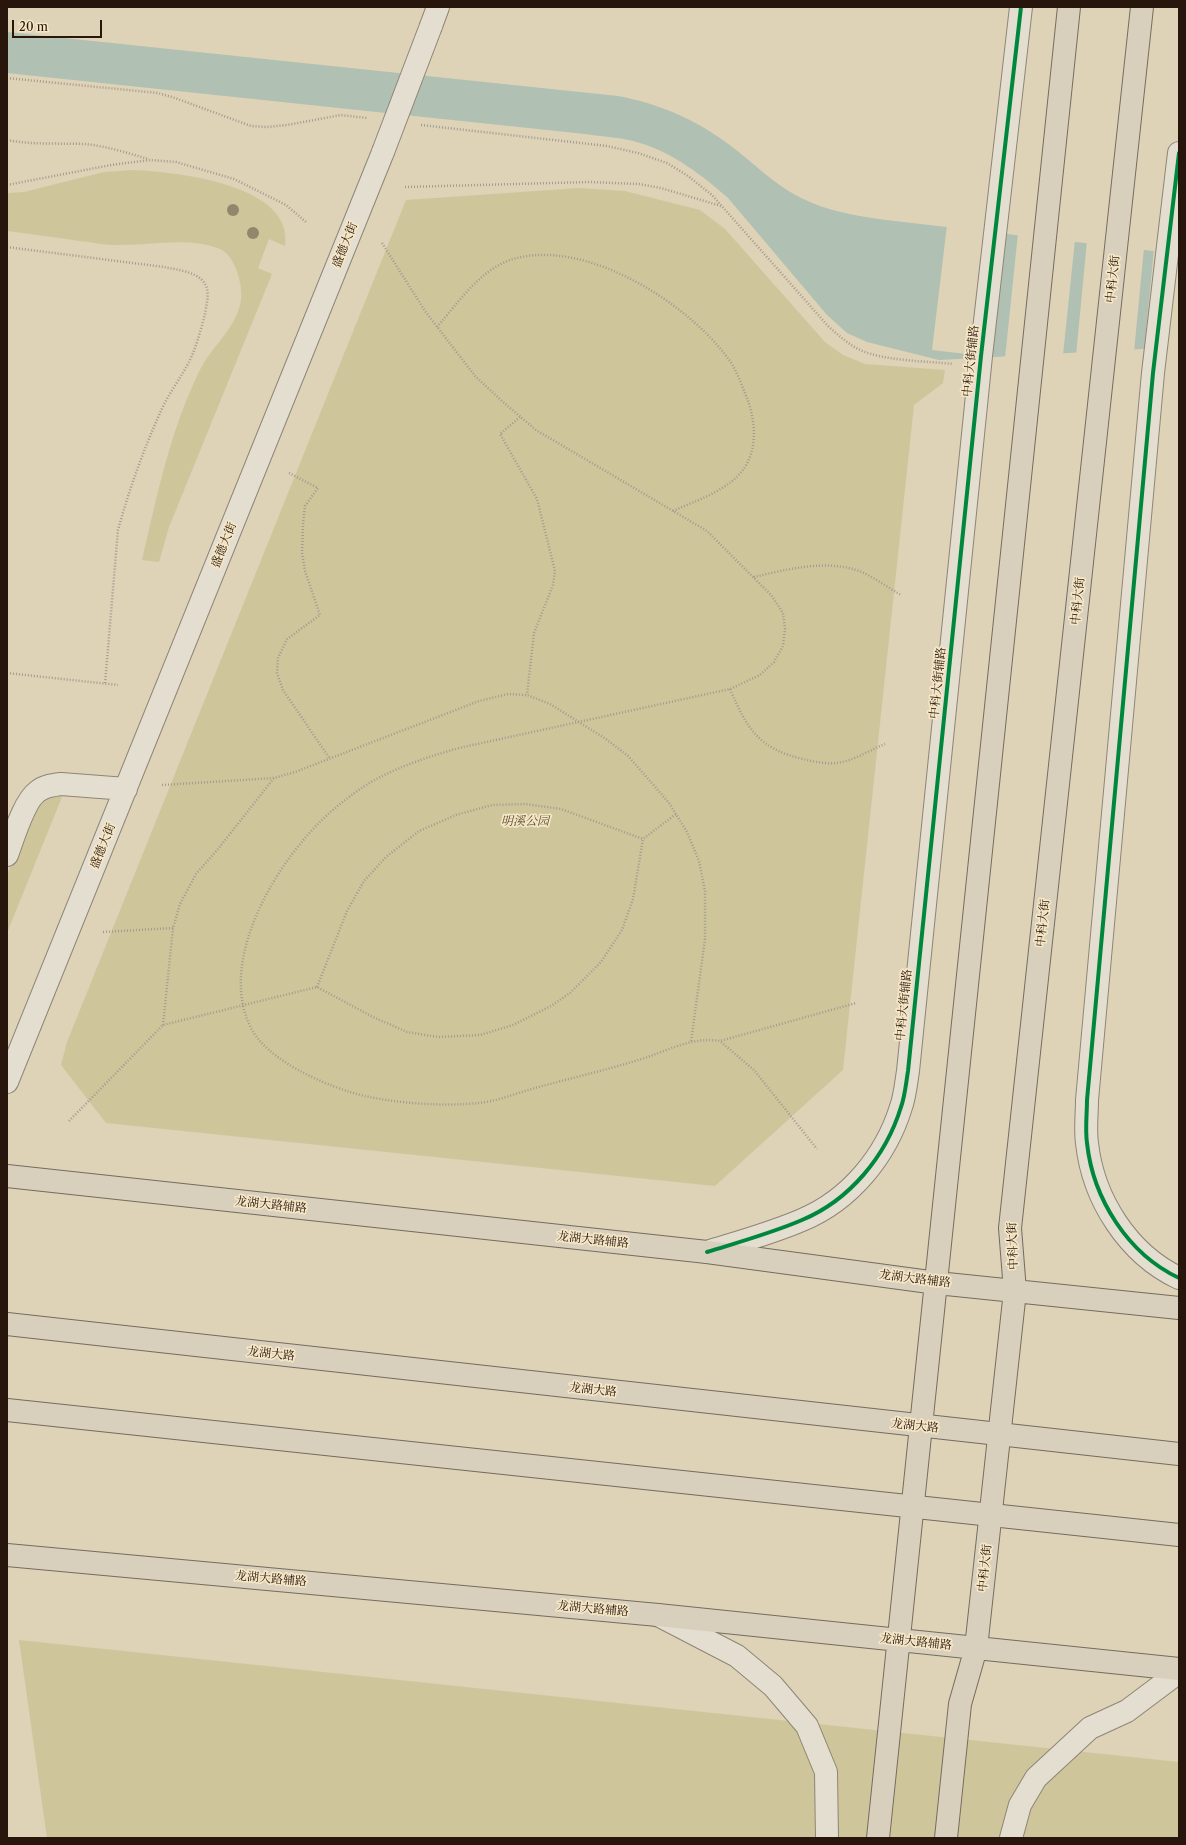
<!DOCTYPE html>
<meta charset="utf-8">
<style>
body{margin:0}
#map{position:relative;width:1186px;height:1845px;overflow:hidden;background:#ded2b7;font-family:"Libre Caslon Text",serif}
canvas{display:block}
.frame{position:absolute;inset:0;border:8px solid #28160d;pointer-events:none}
.scale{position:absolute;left:12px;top:20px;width:90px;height:18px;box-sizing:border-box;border:2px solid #28160d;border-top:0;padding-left:5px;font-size:12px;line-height:14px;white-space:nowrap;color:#28160d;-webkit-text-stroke:3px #f5e6c5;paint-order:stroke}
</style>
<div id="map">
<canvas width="1186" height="1845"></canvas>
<div class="frame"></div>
<div class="scale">20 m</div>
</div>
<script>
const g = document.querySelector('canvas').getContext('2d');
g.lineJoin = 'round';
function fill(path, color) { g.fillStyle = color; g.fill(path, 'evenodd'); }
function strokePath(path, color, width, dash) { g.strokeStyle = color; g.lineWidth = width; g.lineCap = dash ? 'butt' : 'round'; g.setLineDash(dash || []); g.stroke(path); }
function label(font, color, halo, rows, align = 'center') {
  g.font = font + ' "Libre Caslon Text","Noto Serif SC",serif'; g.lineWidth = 3.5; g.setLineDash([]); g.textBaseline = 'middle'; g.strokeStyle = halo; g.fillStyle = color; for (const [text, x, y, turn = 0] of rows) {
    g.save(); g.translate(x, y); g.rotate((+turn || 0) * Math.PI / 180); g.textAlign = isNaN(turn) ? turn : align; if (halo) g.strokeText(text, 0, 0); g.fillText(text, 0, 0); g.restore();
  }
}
const green = new Path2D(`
 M134,170C175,172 295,184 285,246L269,239L258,268L272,274L169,527L159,562L142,560C157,496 170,431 199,372C210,348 233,332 240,305C245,291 236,255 220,249C188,236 149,246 115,245C103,245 91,242 79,241C55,237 31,234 7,231V193L24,192L104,172Z
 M579,188L625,191L700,210L725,229L825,342L843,355L865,364L945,370L943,383L914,405L843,1070L715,1186L106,1123L61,1065L67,1042L406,200Z
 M64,792L7,933V875L32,812L39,804Z
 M19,1640L1179,1762V1838H47Z`);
const water = new Path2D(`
 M7,32L618,96C660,104 697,120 731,146C755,164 771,182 799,197C826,211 857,216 886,220L1179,254V347L939,360L867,342L847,333L827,315L728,198C702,175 673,153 640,143C622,137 603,137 585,134L7,73Z`);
const pier = new Path2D(`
 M947,225L1007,232L992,357L932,350Z
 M1018,233L1075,240L1063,355L1005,358Z
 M1087,241L1144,248L1134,352L1076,355Z
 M1154,249L1179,252V349L1144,351Z`);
const path = new Path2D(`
 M7,78L158,93L175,98L251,126L267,127L287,125L341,115L367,118
 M421,125L607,146L638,153L667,163L688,176L712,195L828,326C838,335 848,344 860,350C884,361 926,361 953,364
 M7,140C32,145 59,143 85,144C106,146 128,153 148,159
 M7,185L111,165L150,160L176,162L234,179L286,205L306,222
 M405,187L590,182L639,184L661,188L721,206
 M382,243L425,311L475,376L503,402L536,430L707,531L771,595L783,613L785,629L783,646L774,662L760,675L730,689L459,748C421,759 384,771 353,794C334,808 315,825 301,843C263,888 221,970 251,1028C267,1059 318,1082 350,1092C385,1103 443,1107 479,1103C498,1101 517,1093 535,1088C568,1079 602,1071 635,1061C664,1053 690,1036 720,1041L856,1003
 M7,247L164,267C178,270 203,272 207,289C209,296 206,307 205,314C201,329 197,345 190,360C181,378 168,394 160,413C143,451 129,490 118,530L105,684
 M437,327C458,303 479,271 510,260C582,236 685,301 727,357C736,368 741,384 747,398C755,420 758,446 745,467C730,490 697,500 673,511
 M520,417L500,434L537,499L555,571L553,585L534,633L527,695
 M289,473L318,488L305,506L303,524L302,553L305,571L320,615L287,639L278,658L277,673L283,690L330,759
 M754,577C788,569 830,558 864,573C876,579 889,588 901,595
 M7,673L118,685
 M730,689C747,729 759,749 803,759C814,762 826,764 837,763C853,761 870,750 885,744
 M162,785L274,778L295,772L479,701L508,694L527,695L550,704L606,739L628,756L650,781L669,803L687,832L699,861L705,891V939L691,1042
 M103,932L173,928
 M317,987L347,911L364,881L386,857L419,831L456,815L492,805L526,804L561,809L643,839
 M163,1025L173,928L180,904L196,874L218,849L274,778
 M721,1042L754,1070L817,1149
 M69,1121L163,1025L317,987L373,1017L407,1032L438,1037L480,1035L513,1025L551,1006L570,993L601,962L622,930L633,899L643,839L676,814`);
const minor = new Path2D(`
 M431,26L438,7
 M1179,153L1153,373L1087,1100C1087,1114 1085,1129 1087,1143C1093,1199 1128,1254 1179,1278
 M7,855C13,839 24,801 37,792C44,786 52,785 61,784L126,789
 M7,1082L383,152
 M707,1252C739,1242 772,1233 802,1220C850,1200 886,1156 901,1107C905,1096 906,1083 908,1071L981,356L1021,7
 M658,1615L737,1656L773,1686L807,1726L826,1772L827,1838
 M1011,1838L1020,1805L1036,1778L1090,1728L1127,1711L1179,1672`);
const major = new Path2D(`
 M7,1176L707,1252L937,1283L1179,1308
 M7,1555L658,1615L1179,1669
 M878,1838L1069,7
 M946,1838L960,1704L976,1648L1015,1291L1010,1228L1142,7`);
const highway = new Path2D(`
 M7,1324L1179,1454
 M7,1410L1179,1535`);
const minorBridge = new Path2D(`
 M383,152L431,26`);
const cycleway = new Path2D(`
 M1179,153L1153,373L1087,1100C1087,1114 1085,1129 1087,1143C1093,1199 1128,1254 1179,1278
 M707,1252C739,1242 772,1233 802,1220C850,1200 886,1156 901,1107C905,1096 906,1083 908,1071L981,356L1021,7`);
const trees = [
 [233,210],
 [253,233]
];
const streetNames = [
 ["盛德大街",345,245,-68],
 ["中科大街",1113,279,-84],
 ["中科大街辅路",971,361,-84],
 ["盛德大街",224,545,-68],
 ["中科大街",1078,601,-84],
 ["中科大街辅路",938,683,-84],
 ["盛德大街",103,846,-68],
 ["中科大街",1043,923,-84],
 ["中科大街辅路",904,1005,-84],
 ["龙湖大路辅路",271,1205,6],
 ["龙湖大路辅路",593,1240,6],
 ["中科大街",1013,1246,-92],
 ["龙湖大路辅路",915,1279,7],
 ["龙湖大路",271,1354,6],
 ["龙湖大路",593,1390,6],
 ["龙湖大路",915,1426,6],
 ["中科大街",985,1568,-84],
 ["龙湖大路辅路",271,1579,5],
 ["龙湖大路辅路",593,1609,5],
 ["龙湖大路辅路",916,1642,6]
];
const parkNames = [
 ["明溪公园",525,822]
];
fill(green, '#cec69a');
fill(water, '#b0c0b3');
fill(pier, '#ded2b7');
strokePath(minor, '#8e8576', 24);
strokePath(major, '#756c5e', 24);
strokePath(highway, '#756c5e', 24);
strokePath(path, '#a19a8f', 2.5, [1, 2]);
strokePath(minor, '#e4ded0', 22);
strokePath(major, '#d8cfbc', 22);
strokePath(highway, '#d8cfbc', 22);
strokePath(minorBridge, '#8e8576', 24, []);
strokePath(minorBridge, '#e4ded0', 22);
strokePath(cycleway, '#00873e', 4);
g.fillStyle = '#93866d';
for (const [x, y] of trees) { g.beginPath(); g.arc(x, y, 6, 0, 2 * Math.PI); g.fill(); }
label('12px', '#28160d', '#f5e6c5', streetNames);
label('italic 12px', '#564830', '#f5e6c5', parkNames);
</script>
